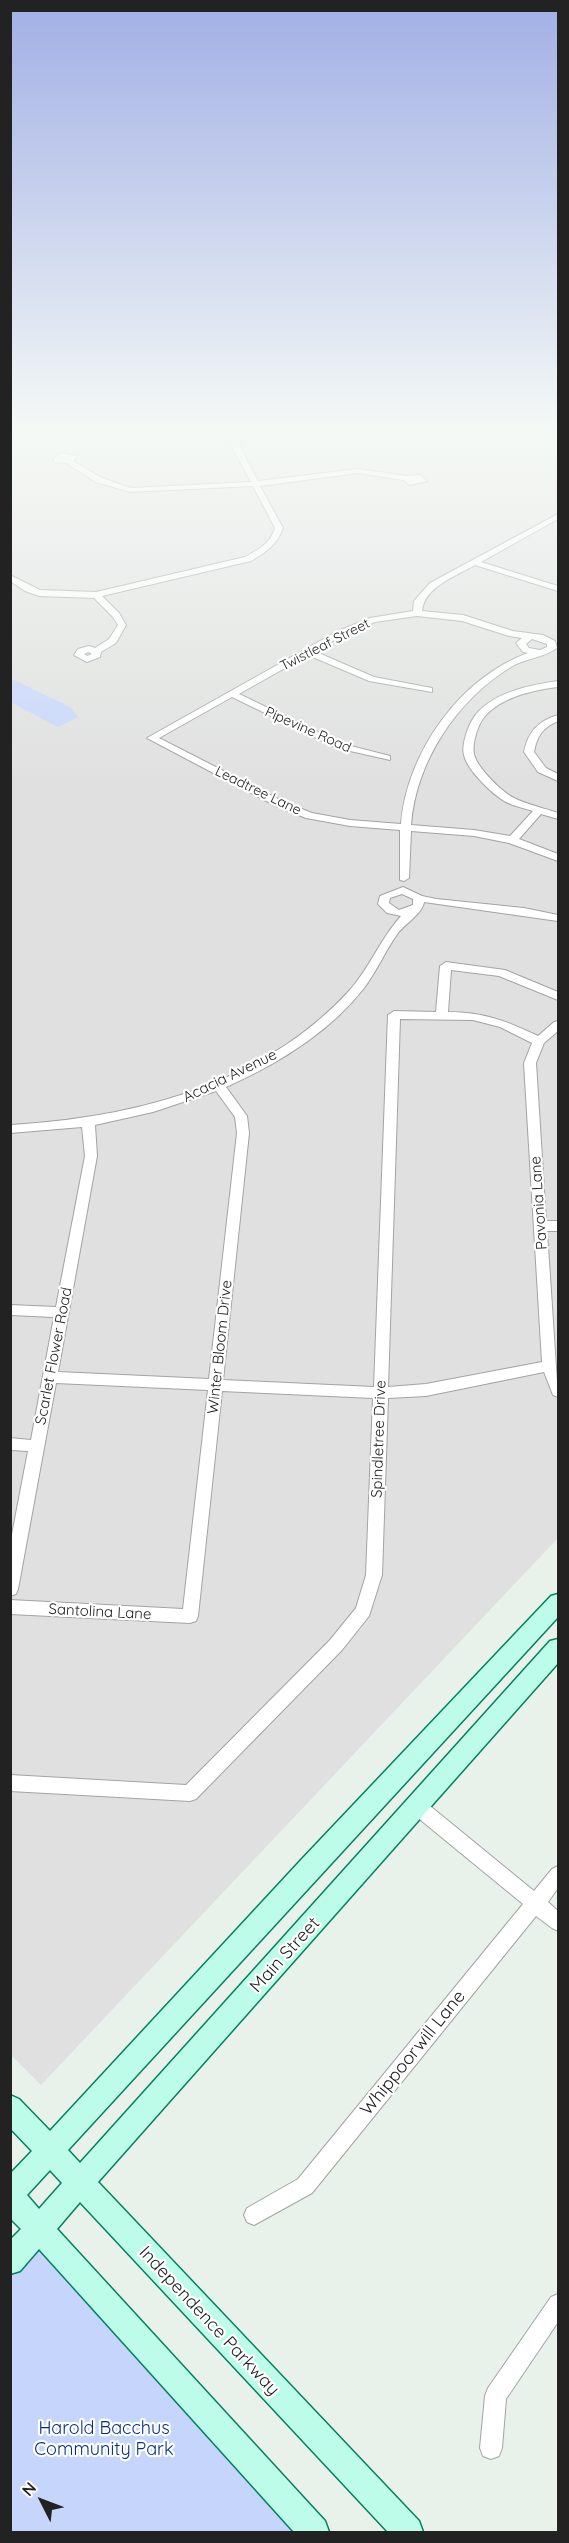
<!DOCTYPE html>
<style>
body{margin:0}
#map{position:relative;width:569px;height:2543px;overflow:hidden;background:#e8f2eb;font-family:Quicksand,sans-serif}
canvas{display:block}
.frame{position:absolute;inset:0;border:12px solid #222;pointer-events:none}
.north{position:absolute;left:12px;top:2471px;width:60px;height:60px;-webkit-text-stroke:4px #fff;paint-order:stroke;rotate:312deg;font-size:16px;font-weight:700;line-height:24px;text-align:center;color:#222}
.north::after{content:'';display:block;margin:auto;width:21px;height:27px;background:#222;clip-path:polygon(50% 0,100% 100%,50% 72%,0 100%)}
</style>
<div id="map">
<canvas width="569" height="2543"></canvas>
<div class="frame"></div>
<div class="north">N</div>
</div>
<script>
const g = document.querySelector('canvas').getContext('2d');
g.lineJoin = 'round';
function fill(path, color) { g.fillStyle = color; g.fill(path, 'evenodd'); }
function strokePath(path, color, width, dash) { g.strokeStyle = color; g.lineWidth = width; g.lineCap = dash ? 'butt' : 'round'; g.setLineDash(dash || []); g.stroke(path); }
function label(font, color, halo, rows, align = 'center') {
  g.font = font + ' Quicksand,sans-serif'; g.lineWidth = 4.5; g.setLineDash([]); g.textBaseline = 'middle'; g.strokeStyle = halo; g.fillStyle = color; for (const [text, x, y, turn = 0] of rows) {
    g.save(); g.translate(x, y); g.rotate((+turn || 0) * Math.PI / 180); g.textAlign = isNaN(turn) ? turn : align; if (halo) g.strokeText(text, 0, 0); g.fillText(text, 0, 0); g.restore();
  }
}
const residential = new Path2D(`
 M11,427H558V1538L41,2085L10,2054Z`);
const park = new Path2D(`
 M10,678L70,707L78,717L58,727L16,705L11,702Z
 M39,2229L312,2532H11V2261Z`);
const street = new Path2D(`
 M238,427H246L239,435L241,449L258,481L358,469L408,476L420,475L427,481L410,485L403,480L358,473L260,486L283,528C277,545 266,552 251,561L102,596L119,613L126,625L116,643L101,652L100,657L87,662L74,655L78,649L89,646L95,648L109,639L118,625L112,616L94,598L39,596L25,591L10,581V575L40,590L96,592L245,557C259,549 270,544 275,528L253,486L130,492L96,482L66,463L54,462V458L62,453L76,456L77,458L73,461L102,478L131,488L251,482L233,449L231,435ZM89,652L92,654L87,656L84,654Z
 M492,427H511L513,431C508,435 496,435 491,431Z
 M558,514V519L481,562L558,586V591L475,565C456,576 424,587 422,611L463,615L513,631L543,635L555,641L557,648C544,658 525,658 511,667C457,700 416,761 411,825L474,830L510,836L533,811C524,808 514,806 506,802C493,795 467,770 464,755C461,743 470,720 478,712C498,691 531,685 558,681V687C534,690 504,696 486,715C478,723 472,743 474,754C477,768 502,792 514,798C528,805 544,808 558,813V819L541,814L519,839L558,854V861L509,843L474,836L411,831L409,878L404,881L400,880V830L350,826L306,818L276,806L147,738L336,632L370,618L413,611L414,601L430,583ZM417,616L462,621L509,636L522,638L516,643L523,652L528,653C460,678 407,752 401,824L350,820L312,813L284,802L159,738L232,697L337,748L390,760V756L343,744L239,694L308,655L369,681L432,692V688L374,677L314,651L342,636L375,622ZM532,639L547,644V647L540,650L529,648L526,644Z
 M558,715V721C543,727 537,736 534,752L546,768L558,774V781L538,772L524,752C528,732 538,721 558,715Z
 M403,887L422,896L436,899L524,908L558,915V921L424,902C423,913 405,924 398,933C385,951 377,971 364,988C330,1032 276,1065 226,1087L247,1116L249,1133L223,1380L374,1387L388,1015L394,1011L436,1012L440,966L446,962L505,970L558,992V1000L499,976L451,970L448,1012C483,1012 507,1021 538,1036L554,1022L558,1021V1031L544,1043L536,1063L546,1221H558V1231H547L558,1397L553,1395L544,1372L426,1396L388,1398L382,1575L369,1616L342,1650L196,1799L190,1801L10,1791V1775L186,1785L330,1640L356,1608L366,1575L373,1398L222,1391L198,1616L196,1621L190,1623L10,1614V1600L183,1609L208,1390L56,1383L18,1589L16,1594L10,1596V1545L28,1451L10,1450V1438L31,1440L54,1317L10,1315V1305L56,1307L85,1156L82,1127L10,1133V1125C133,1118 263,1085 349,991C370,968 380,939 401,916L387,913L378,904L380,896ZM402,894L413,899V905L399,910L389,903L390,898ZM400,1019L473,1020L500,1027L532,1043L524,1063L542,1362L426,1384L388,1387ZM216,1091L235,1117L237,1133L209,1379L58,1372L97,1156L95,1125L153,1112Z
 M418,1799L424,1801L534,1891L552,1869L558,1866V1888L548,1902L558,1911V1931L552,1928L536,1916L312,2193L254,2225L247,2222L244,2215L247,2208L298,2179L523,1904L412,1813L409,1807L412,1801Z
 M558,2294V2322L506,2399L502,2448L499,2456L491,2459L483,2456L480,2448L485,2396L488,2388L551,2297Z`);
const secondary = new Path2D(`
 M558,1594V1617L68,2150L80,2163L550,1641L558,1639V1663L98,2182L419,2521L423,2532H388L80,2202L57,2229L325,2521L329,2532H294L39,2249L20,2271L10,2274V2240L21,2229L10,2218V2174L32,2151L10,2128V2095L19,2099L50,2131L301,1860L551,1596ZM50,2170L62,2183L39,2209L27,2195Z`);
const farStreetnames = [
 ["Twistleaf Street",325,645,-27],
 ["Pipevine Road",308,730,24],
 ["Leadtree Lane",258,791,26]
];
const streetNames = [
 ["Acacia Avenue",230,1076,-26],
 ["Pavonia Lane",539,1203,-94],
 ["Winter Bloom Drive",220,1347,-84],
 ["Scarlet Flower Road",54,1356,-79],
 ["Spindletree Drive",379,1439,-88],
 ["Santolina Lane",100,1612,3]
];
const nearStreetnames = [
 ["Main Street",285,1955,-48],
 ["Whippoorwill Lane",413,2053,-51],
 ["Independence Parkway",209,2321,47]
];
const nearParknames = [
 ["Harold Bacchus",104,2429],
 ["Community Park",104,2450]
];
fill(residential, '#dfe0df');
fill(park, '#c6d5fb');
strokePath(street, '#a3a3a3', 2);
strokePath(secondary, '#02805f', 3);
fill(street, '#fff');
fill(secondary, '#bdfce8');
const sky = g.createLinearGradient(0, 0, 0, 783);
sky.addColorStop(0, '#a1afe5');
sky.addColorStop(0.55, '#f5f9f6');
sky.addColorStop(1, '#f5f9f600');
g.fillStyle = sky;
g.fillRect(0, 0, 569, 783);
label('14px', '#222', '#fff', farStreetnames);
label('15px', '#222', '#fff', streetNames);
label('18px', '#222', '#fff', nearStreetnames);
label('18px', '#092d87', '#fff', nearParknames);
</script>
